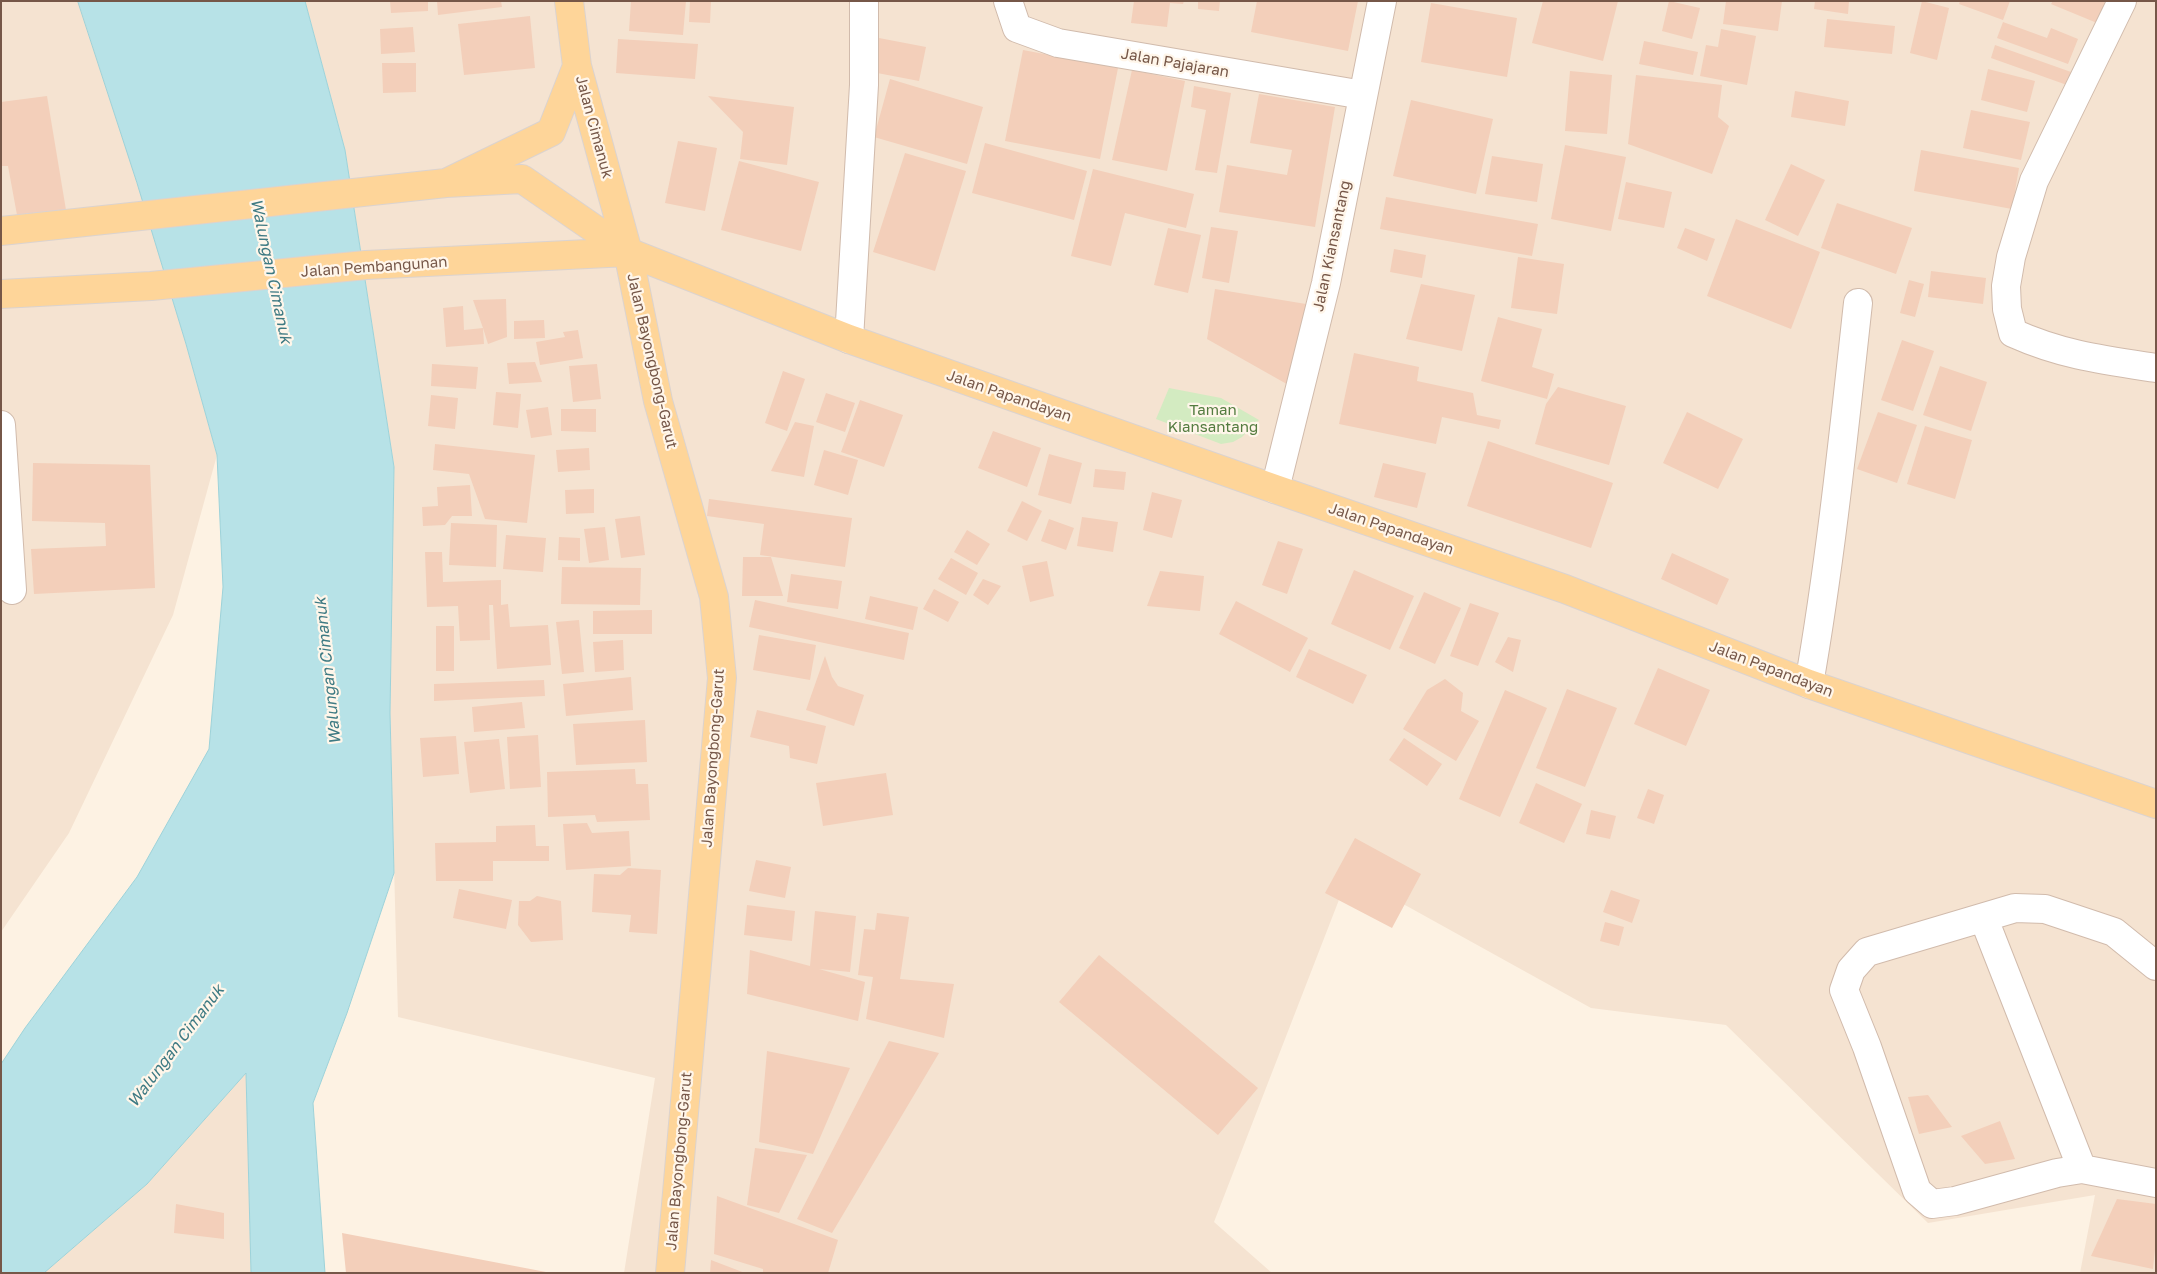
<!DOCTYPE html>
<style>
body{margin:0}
#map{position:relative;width:2157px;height:1274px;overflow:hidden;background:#fdf2e3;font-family:"Golos Text",sans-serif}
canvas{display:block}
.frame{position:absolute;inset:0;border:2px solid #765748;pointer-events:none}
</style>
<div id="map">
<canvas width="2157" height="1274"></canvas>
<div class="frame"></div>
</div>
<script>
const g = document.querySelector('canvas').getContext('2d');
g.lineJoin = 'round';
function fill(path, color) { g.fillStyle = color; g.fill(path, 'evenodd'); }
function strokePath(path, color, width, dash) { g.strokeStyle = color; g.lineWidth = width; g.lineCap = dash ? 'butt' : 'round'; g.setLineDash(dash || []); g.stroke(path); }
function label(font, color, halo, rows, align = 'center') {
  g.font = font + ' "Golos Text",sans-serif'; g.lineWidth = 4.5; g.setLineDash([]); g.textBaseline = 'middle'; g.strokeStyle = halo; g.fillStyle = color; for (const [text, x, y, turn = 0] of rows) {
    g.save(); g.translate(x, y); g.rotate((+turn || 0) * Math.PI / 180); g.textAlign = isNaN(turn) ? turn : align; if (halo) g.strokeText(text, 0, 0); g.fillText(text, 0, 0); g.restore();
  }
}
const residential = new Path2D(`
 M1,1H80L101,62L186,344L217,455L173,615L69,833L1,932Z
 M305,1H2156V1273H2080L2095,1195L1928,1223L1726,1025L1591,1008L1349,874L1214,1222L1272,1273H624L655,1078L398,1017L390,713L394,467L345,150Z
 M246,1073L251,1273H44L147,1184Z`);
const green = new Path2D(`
 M1169,388L1221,398L1259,420L1242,437L1233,442L1221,444L1156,419Z`);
const water = new Path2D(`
 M78,1H305L345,150L394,467L390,713L394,873L347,1013L313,1103L325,1273H251L246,1073L147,1184L44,1273H1V1064L25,1028L137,877L209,749L223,587L217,455L186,344L137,183Z`);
const building = new Path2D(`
 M390,1H428V11L391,13Z
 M437,1H501L502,7L438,15Z
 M631,1H686L683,35L629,31Z
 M690,1H711L710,23L689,22Z
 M1134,1H1184L1183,4L1170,3L1167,27L1131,23Z
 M1198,1H1220L1219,11L1198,9Z
 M1257,1H1358L1348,51L1251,32Z
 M1543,1H1618L1603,61L1532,43Z
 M1669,1L1700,8L1692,39L1662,31Z
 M1726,1H1782L1778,31L1723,24Z
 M1815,1H1849L1848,14L1814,9Z
 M1922,1L1949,8L1937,60L1910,53Z
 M1960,1H2010L2003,20L1959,4Z
 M2053,1H2105L2097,23L2051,4Z
 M1431,3L1517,18L1507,77L1421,62Z
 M530,16L535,68L464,75L458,24Z
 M1827,19L1895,26L1892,54L1824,47Z
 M2003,22L2047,38L2051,28L2078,39L2068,64L1997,38Z
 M413,27L415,52L381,54L380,29Z
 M1721,29L1756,36L1747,85L1700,76L1706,45L1718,47Z
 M879,38L926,47L919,81L872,72Z
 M618,39L698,44L695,79L616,73Z
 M1644,41L1698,52L1693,75L1639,64Z
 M1995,45L2071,72L2067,85L1991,58Z
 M1023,50L1118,68L1100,159L1005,141Z
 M382,63H416V92L383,93Z
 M1988,69L2035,81L2027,112L1981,100Z
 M1132,70L1185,81L1167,171L1112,160Z
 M1570,71L1612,75L1607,134L1565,131Z
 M1636,75L1722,85L1718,117L1729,126L1712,174L1628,144Z
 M890,79L983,107L967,164L874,137Z
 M1194,86L1231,93L1217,173L1195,170L1206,110L1191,107Z
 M1795,91L1849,101L1845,126L1791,117Z
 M1259,94L1335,107L1315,227L1219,212L1227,165L1287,175L1292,150L1250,143Z
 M47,96L66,210L17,215L8,166H1V102Z
 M708,96L794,107L787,165L740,159L743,132Z
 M1411,100L1493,119L1476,194L1393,176Z
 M1971,110L2030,122L2021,160L1963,148Z
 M678,141L717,148L705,211L665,203Z
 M985,143L1087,171L1074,220L972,193Z
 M1565,145L1626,157L1611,231L1551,219Z
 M1921,150L2019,168L2012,209L1914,191Z
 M905,153L966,171L935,271L873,252Z
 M1492,156L1543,164L1537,202L1485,194Z
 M739,161L819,182L801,251L721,230Z
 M1791,164L1825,180L1798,236L1765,220Z
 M1093,169L1194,194L1186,228L1125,213L1111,266L1071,256Z
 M1626,182L1672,192L1664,228L1618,219Z
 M1386,197L1538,224L1532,256L1380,229Z
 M1837,203L1912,228L1896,274L1821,248Z
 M1736,219L1820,252L1791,329L1707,296Z
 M1211,227L1238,231L1229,283L1202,278Z
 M1168,228L1201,235L1188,293L1154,285Z
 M1685,228L1715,239L1707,261L1677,248Z
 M1394,249L1426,255L1422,278L1390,272Z
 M1518,257L1564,264L1557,314L1511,308Z
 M1931,271L1986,278L1983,304L1928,297Z
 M1909,280L1924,284L1915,317L1900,313Z
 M1421,284L1475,295L1462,351L1406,339Z
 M1215,289L1306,304L1292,387L1207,339Z
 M506,299L507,337L488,344L483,328L484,344L446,347L443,308L463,306L464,330L483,328L473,300Z
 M1498,317L1542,329L1532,367L1554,374L1547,399L1481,381Z
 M544,320L545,338L514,339V321Z
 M578,330L583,358L540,365L536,342L565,337L563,332Z
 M1902,340L1934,351L1913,411L1881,400Z
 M1354,353L1419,367L1417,381L1473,393L1477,415L1501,420L1499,429L1442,417L1436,444L1339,424Z
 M535,362L542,382L509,384L507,363Z
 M432,364L478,367L476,389L431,386Z
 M597,364L601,399L573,402L569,366Z
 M1940,366L1987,382L1971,431L1923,415Z
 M783,371L805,379L787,431L765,423Z
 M1558,387L1626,406L1609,465L1535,444L1546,404Z
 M496,392L521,394L518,428L493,425Z
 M826,393L855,403L845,432L816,422Z
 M431,395L458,398L455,429L428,426Z
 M860,400L903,415L884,467L841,452Z
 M548,407L552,435L531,438L526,410Z
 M561,409H596V432L561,431Z
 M1687,412L1743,439L1718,489L1663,463Z
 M1878,412L1917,425L1897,483L1857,469Z
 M795,422L814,426L804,477L771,471Z
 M1925,426L1972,440L1955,499L1907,484Z
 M993,431L1041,448L1027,487L978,468Z
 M1488,441L1613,483L1591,548L1467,506Z
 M435,444L535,455L527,523L485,519L469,474L433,470Z
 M589,448L590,470L558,472L556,450Z
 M824,450L858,460L848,495L814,485Z
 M1049,454L1082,463L1071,504L1038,495Z
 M33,463L150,465L155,588L34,594L31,549L106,546L105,523L32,521Z
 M1383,463L1426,473L1417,508L1374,497Z
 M1095,469L1126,472L1124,490L1093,487Z
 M470,485L472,516H452L445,525L423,526L422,507L438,506L437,487Z
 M594,489V513L566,514L565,490Z
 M1152,492L1182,500L1172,538L1143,530Z
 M709,499L852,518L845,567L760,555L764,524L707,516Z
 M1022,501L1042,511L1027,541L1007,531Z
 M640,516L645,555L621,558L615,519Z
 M1082,517L1118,522L1113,552L1077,546Z
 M1049,519L1074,528L1066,550L1041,541Z
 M451,523L497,525L496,567L449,565Z
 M605,527L609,560L589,563L584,529Z
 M967,530L990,544L977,565L954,552Z
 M506,535L546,538L543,572L503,569Z
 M559,537L580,538V561L558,560Z
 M1278,541L1303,549L1287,594L1262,585Z
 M425,552H442L443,582L501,580V605L508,604L510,627L548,625L551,665L497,669L493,605H489L490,640L460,641L458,606L427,607Z
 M1672,553L1729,579L1717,605L1661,579Z
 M743,557H771L783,596H742Z
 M951,558L978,573L966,595L938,579Z
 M1047,561L1054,596L1030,602L1022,566Z
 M562,567L641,568L640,605L561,604Z
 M1354,570L1414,596L1390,650L1331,624Z
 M1160,571L1204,576L1200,611L1147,606Z
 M791,574L842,581L838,609L787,602Z
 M983,579L1001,586L988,605L973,595Z
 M934,589L959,602L948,622L923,609Z
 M1424,592L1461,608L1435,664L1399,648Z
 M870,596L918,607L913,630L865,619Z
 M755,600L909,633L904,660L749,627Z
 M1236,601L1308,638L1290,672L1219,634Z
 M1470,603L1499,613L1478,666L1450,656Z
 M652,610V634H593V611Z
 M579,620L584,672L562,674L556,622Z
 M436,626H454V671H436Z
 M759,635L816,645L810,680L753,670Z
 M1508,637L1521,640L1513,672L1495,662Z
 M623,640L624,670L595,672L593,642Z
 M1309,649L1367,675L1353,704L1296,677Z
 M825,656L832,677L838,686L864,695L854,726L806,710Z
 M1658,668L1710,690L1686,746L1634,724Z
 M631,677L633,710L566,716L563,684Z
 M1445,679L1463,693L1461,711L1479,721L1456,761L1403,729L1427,690Z
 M544,680L545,696L434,701V684Z
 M1567,689L1617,708L1585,787L1536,768Z
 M1505,690L1547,708L1500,817L1459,799Z
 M522,702L525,728L474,732L472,707Z
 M757,710L826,726L817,764L790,758L789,746L750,737Z
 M645,720L647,762L576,765L573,724Z
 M538,735L541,787L510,789L507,737Z
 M456,736L459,774L423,777L420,738Z
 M1404,738L1442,764L1427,786L1389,760Z
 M499,739L505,789L470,793L464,742Z
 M635,769L636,784H648L650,820L597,822L595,815L548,817L547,772Z
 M886,773L893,815L823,826L816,783Z
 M1536,783L1582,804L1564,843L1519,823Z
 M1648,789L1664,795L1654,824L1637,818Z
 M1591,810L1616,816L1610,839L1586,834Z
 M587,823L592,833L629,831L631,866L566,870L563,824Z
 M535,825L536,846H549V861H493V881H436L435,843L496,842V826Z
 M1355,838L1421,874L1392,928L1325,893Z
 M756,860L791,867L785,898L749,891Z
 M628,868L661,870L657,934L629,932L631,915L592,912L594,874L620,875Z
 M459,889L512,900L506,929L453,918Z
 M1611,890L1640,900L1632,923L1603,912Z
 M537,896L561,901L563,940L531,942L518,925L519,901H530Z
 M747,905L795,911L792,941L744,935Z
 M815,911L856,916L850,972L819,969L865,982L858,1021L747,994L750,950L810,966Z
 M877,913L909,917L900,979L954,984L944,1038L866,1019L873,977L858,975L864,929L875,930Z
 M1605,922L1624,927L1619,946L1600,941Z
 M1099,955L1258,1088L1218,1135L1059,1002Z
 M889,1041L939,1053L832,1233L797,1219Z
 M767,1051L850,1068L813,1154L759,1142Z
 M1928,1095L1952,1127L1919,1134L1908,1097Z
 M2000,1121L2015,1159L1985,1164L1961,1136Z
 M755,1148L807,1155L779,1213L747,1205Z
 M717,1196L838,1240L828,1273H763V1269L714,1254Z
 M2117,1199L2156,1204V1240L2153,1269L2091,1256Z
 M176,1204L224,1213V1239L174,1233Z
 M342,1233L546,1272V1273H346Z
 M711,1260L745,1273H710Z`);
const minor = new Path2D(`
 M1008,1L1017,28L1058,43L1363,95
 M2122,1L2034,181L2011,257L2006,286L2007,309L2013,333C2062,355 2103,360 2156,368
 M849,339L864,85V1
 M1,425L12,590
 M1275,489L1326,283L1382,1
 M1809,684C1831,558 1844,430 1858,303
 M1984,919L2082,1169
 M2156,966L2114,932L2045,909L2015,908L1867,952L1851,970L1844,990L1867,1047L1917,1191L1932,1204L1955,1201L2057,1173L2082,1169L2156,1183`);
const major = new Path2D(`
 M569,1L577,66L628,252L658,401L714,597L722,678L670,1273
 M446,183L522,179L628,252L849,339L1275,489L1565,589L1809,684L2156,804
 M1,231L446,183L551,132L577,66
 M1,294L151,286L366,265L628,252`);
const streetNames = [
 ["Jalan Pajajaran",1175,63,10],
 ["Jalan Cimanuk",594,127,75],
 ["Jalan Kiansantang",1332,246,-78],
 ["Jalan Pembangunan",374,267,-4],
 ["Jalan Bayongbong-Garut",652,361,77],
 ["Jalan Papandayan",1009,396,19],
 ["Jalan Papandayan",1391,529,19],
 ["Jalan Papandayan",1771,669,21],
 ["Jalan Bayongbong-Garut",713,758,-86],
 ["Jalan Bayongbong-Garut",679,1161,-85]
];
const parkNames = [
 ["Taman",1213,410],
 ["Kiansantang",1213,427]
];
const waterNames = [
 ["Walungan Cimanuk",271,271,78],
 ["Walungan Cimanuk",328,671,-96],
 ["Walungan Cimanuk",176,1046,-53]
];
fill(residential, '#f5e3d1');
fill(green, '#d3ebc1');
fill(water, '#b7e2e7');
strokePath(water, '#9dd2d9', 1);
fill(building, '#f3cfba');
strokePath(minor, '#d1bbac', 30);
strokePath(major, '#dbd3cf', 30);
strokePath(minor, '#fff', 28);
strokePath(major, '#fed599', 28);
label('15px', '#765748', '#fff6ea', streetNames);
label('15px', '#547c40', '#fff6ea', parkNames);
label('italic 16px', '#3e7a83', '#fff6ea', waterNames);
</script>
